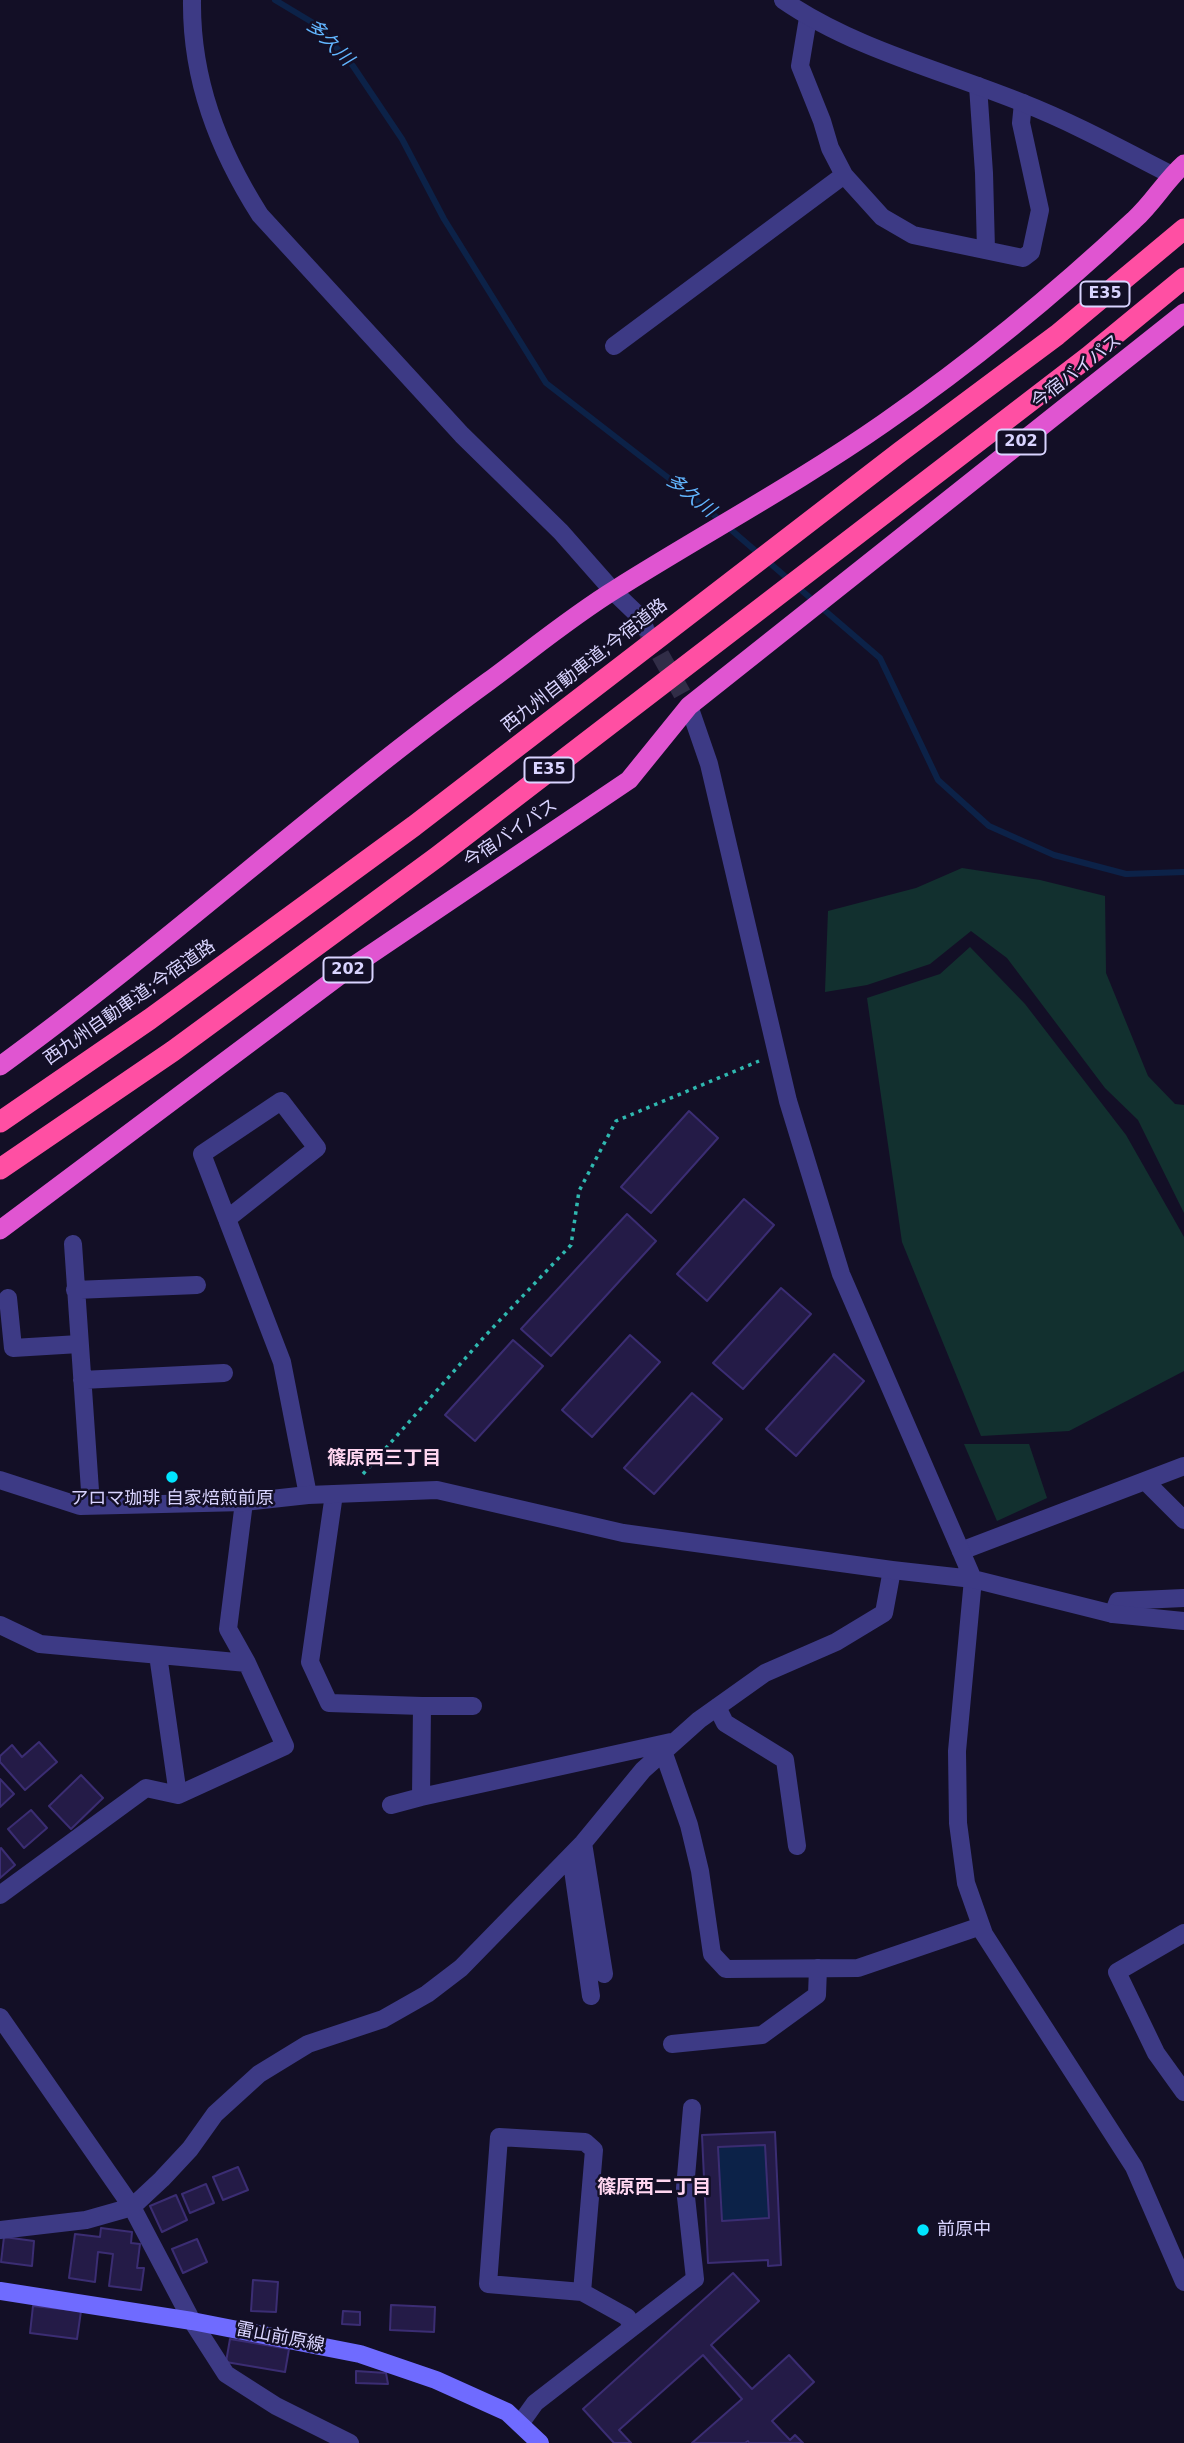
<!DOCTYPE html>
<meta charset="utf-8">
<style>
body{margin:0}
canvas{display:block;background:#130f26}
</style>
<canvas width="1184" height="2443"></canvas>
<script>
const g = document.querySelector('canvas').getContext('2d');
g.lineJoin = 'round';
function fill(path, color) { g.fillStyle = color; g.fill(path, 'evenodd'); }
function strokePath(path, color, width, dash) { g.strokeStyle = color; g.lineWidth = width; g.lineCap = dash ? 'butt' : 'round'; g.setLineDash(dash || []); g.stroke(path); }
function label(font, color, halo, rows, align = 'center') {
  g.font = font + ' "DejaVu Sans","Noto Sans JP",sans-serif'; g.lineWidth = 5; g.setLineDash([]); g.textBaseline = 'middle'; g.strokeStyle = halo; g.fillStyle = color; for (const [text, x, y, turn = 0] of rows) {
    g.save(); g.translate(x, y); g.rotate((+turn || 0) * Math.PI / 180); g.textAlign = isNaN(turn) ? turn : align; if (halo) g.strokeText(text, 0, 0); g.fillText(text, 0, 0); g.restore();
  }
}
const green = new Path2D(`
 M962,868L1040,880L1105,896L1106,973L1148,1076L1175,1104L1184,1105V1213L1138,1120L1105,1088L1007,958L971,931L930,964L867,985L825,992L828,911L916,888Z
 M970,947L1025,1004L1126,1135L1184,1237V1371L1069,1431L981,1436L902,1242L867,998L940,974Z
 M964,1444H1029L1047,1498L997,1521Z`);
const water = new Path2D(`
 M765,2145L769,2218L722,2221L718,2147Z`);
const stream = new Path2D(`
 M275,0L315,24L353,66L402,139L444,219L546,383L693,497L880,658L938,780L989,826L1054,855L1126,874L1184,872`);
const building = new Path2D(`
 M689,1111L718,1138L651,1213L621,1187Z
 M744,1199L774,1225L707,1301L677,1274Z
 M627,1214L656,1241L551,1356L521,1329Z
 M781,1288L811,1314L743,1389L713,1363Z
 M630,1335L660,1362L592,1437L562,1410Z
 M513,1340L543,1366L475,1441L445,1415Z
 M834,1354L864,1381L796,1456L766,1429Z
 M692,1393L722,1419L654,1494L624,1468Z
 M39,1742L57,1762L25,1790L0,1762V1756L12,1745L22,1757Z
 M81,1775L103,1798L71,1829L49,1806Z
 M0,1779L14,1794L0,1807Z
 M31,1810L47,1828L24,1848L8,1829Z
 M1,1848L15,1865L0,1878V1849Z
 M775,2132L781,2265L768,2266V2260L708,2263L702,2135ZM765,2145L769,2218L722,2221L718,2147Z
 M238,2167L248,2190L223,2200L213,2177Z
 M206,2184L214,2203L190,2213L182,2194Z
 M176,2195L187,2220L162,2232L150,2206Z
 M101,2228L132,2232L131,2243L140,2244L137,2268H144L141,2290L109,2286L113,2254L98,2252L95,2282L69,2278L75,2234L100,2237Z
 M4,2237L34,2241L32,2266L1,2262Z
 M197,2239L207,2262L183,2273L172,2249Z
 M733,2273L759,2301L711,2345L752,2389L789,2355L814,2382L772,2421L790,2440L795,2435L803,2443H749L748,2441L745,2443H692L742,2399L703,2355L619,2430L631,2443H614L583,2409Z
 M253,2280L278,2282L276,2312L251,2311Z
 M391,2305L435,2307L434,2332L390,2330Z
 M33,2306L81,2311L77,2339L30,2333Z
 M343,2311L360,2312V2325L342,2324Z
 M230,2339L289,2349L285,2372L226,2362Z
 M356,2371L386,2373L388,2384L356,2383Z`);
const tertiaryTunnel = new Path2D(`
 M647,631L689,706`);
const path = new Path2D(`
 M363,1474L485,1336L571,1245L579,1191L616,1121L759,1061`);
const minor = new Path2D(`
 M808,18L800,66L822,121L830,148L844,175L882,217L913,235L1023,258L1031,252L1040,210L1021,123L1023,103
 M978,86L984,173L986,250
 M614,346L844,175
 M227,1219L317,1148L281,1101L202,1154L282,1362L308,1495
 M73,1244L91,1505
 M75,1290L197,1285
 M8,1298L13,1348L79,1344
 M82,1380L224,1373
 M1146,1482L1184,1520
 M334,1494L310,1662L329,1703L422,1706L421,1797L671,1742
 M961,1551L1184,1466
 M973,1579L957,1751L958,1823L966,1883L984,1934L1134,2167L1184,2282
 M1113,1614L1118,1601L1184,1598
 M0,1625L40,1644L247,1663
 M158,1655L178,1795
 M422,1706H473
 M717,1707L725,1723L785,1760L797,1846
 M663,1751L689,1825L700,1871L712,1954L726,1969L858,1968L981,1926
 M391,1805L421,1797
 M583,1843L604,1974
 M571,1856L591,1996
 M0,1895L146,1788L178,1795L285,1746L247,1663L228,1629L244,1502
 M1184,1933L1117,1972L1156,2053L1184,2092
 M0,2017L132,2207L192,2321L226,2374L276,2406L350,2443
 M672,2044L762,2035L817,1995L818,1968
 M0,2230L86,2220L132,2207L162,2179L190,2149L215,2114L259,2074L308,2044L383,2019L427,1994L461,1968L583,1843L643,1770L699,1720L765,1673L836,1642L884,1613L892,1570
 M582,2292L594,2150L585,2142L499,2137L488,2284L582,2292L627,2317L633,2327
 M520,2424L535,2403L695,2279L685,2188L692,2108`);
const tertiary = new Path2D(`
 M192,0C191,79 218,149 260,215L462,435L561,532L613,591L638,615L645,628
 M783,0C854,49 944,71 1023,103C1074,123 1123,150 1172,175
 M689,706L709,764L788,1101L841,1274L973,1579
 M0,1480L80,1506L244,1502L308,1495L437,1490L623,1533L892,1570L973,1579L1113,1614L1184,1621`);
const secondary = new Path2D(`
 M0,2291L192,2321L360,2354L436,2380L507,2412L540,2443`);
const trunk = new Path2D(`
 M0,1066C168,944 321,803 489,681C531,650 572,616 616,589C705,533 798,483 884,423C972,362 1056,293 1134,220C1153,203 1165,181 1184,164
 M0,1230L343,973L629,780L689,706L1184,313`);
const motorway = new Path2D(`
 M0,1122L150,1019L414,826L900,452L1057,335L1184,229
 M0,1169L173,1051L437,857L1088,357L1184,278`);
const markers = [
 [172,1477,7,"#00e5ff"],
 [923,2230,7,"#00e5ff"]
];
const shields = [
 [1105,294,49],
 [1021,442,49],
 [549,770,49],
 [348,970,49]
];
const shieldNames = [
 ["E35",1105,294],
 ["202",1021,442],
 ["E35",549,770],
 ["202",348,970]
];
const streetNames = [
 ["今宿バイパス",1077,372,-38],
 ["西九州自動車道;今宿道路",585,666,-38],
 ["今宿バイパス",511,834,-34],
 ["西九州自動車道;今宿道路",130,1003,-35],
 ["雷山前原線",280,2338,11]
];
const poiNames = [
 ["アロマ珈琲 自家焙煎前原",172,1499],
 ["前原中",937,2230,"left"]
];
const waterNames = [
 ["多久川",329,43,45],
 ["多久川",690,496,39]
];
const neighbourhoodNames = [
 ["篠原西三丁目",384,1459],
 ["篠原西二丁目",654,2188]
];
fill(green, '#12302f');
fill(water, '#0c2248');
strokePath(stream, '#0c2248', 6);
fill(building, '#241b47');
strokePath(building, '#3b2d73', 2);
strokePath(tertiaryTunnel, '#312d47', 18, [18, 9]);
strokePath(path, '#2fb8b0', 3.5, [3.5, 5]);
strokePath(minor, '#3d3a85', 18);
strokePath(tertiary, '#3d3a85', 18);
strokePath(secondary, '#6f6bff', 18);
strokePath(trunk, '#e055d1', 19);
strokePath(motorway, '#ff4fa3', 21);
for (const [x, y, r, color] of markers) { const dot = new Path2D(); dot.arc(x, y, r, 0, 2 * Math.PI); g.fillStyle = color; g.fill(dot); strokePath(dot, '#130f26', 2.5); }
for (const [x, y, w] of shields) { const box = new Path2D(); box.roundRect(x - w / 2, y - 12.5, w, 25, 5); g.fillStyle = '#130f26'; g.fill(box); strokePath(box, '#d9d4ff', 2); }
label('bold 16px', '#d9d4ff', null, shieldNames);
label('18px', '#d9d4ff', '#130f26', streetNames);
label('18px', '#d9d4ff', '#130f26', poiNames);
label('italic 19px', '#62b6ff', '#130f26', waterNames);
label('bold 19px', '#ffd6f0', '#130f26', neighbourhoodNames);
</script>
